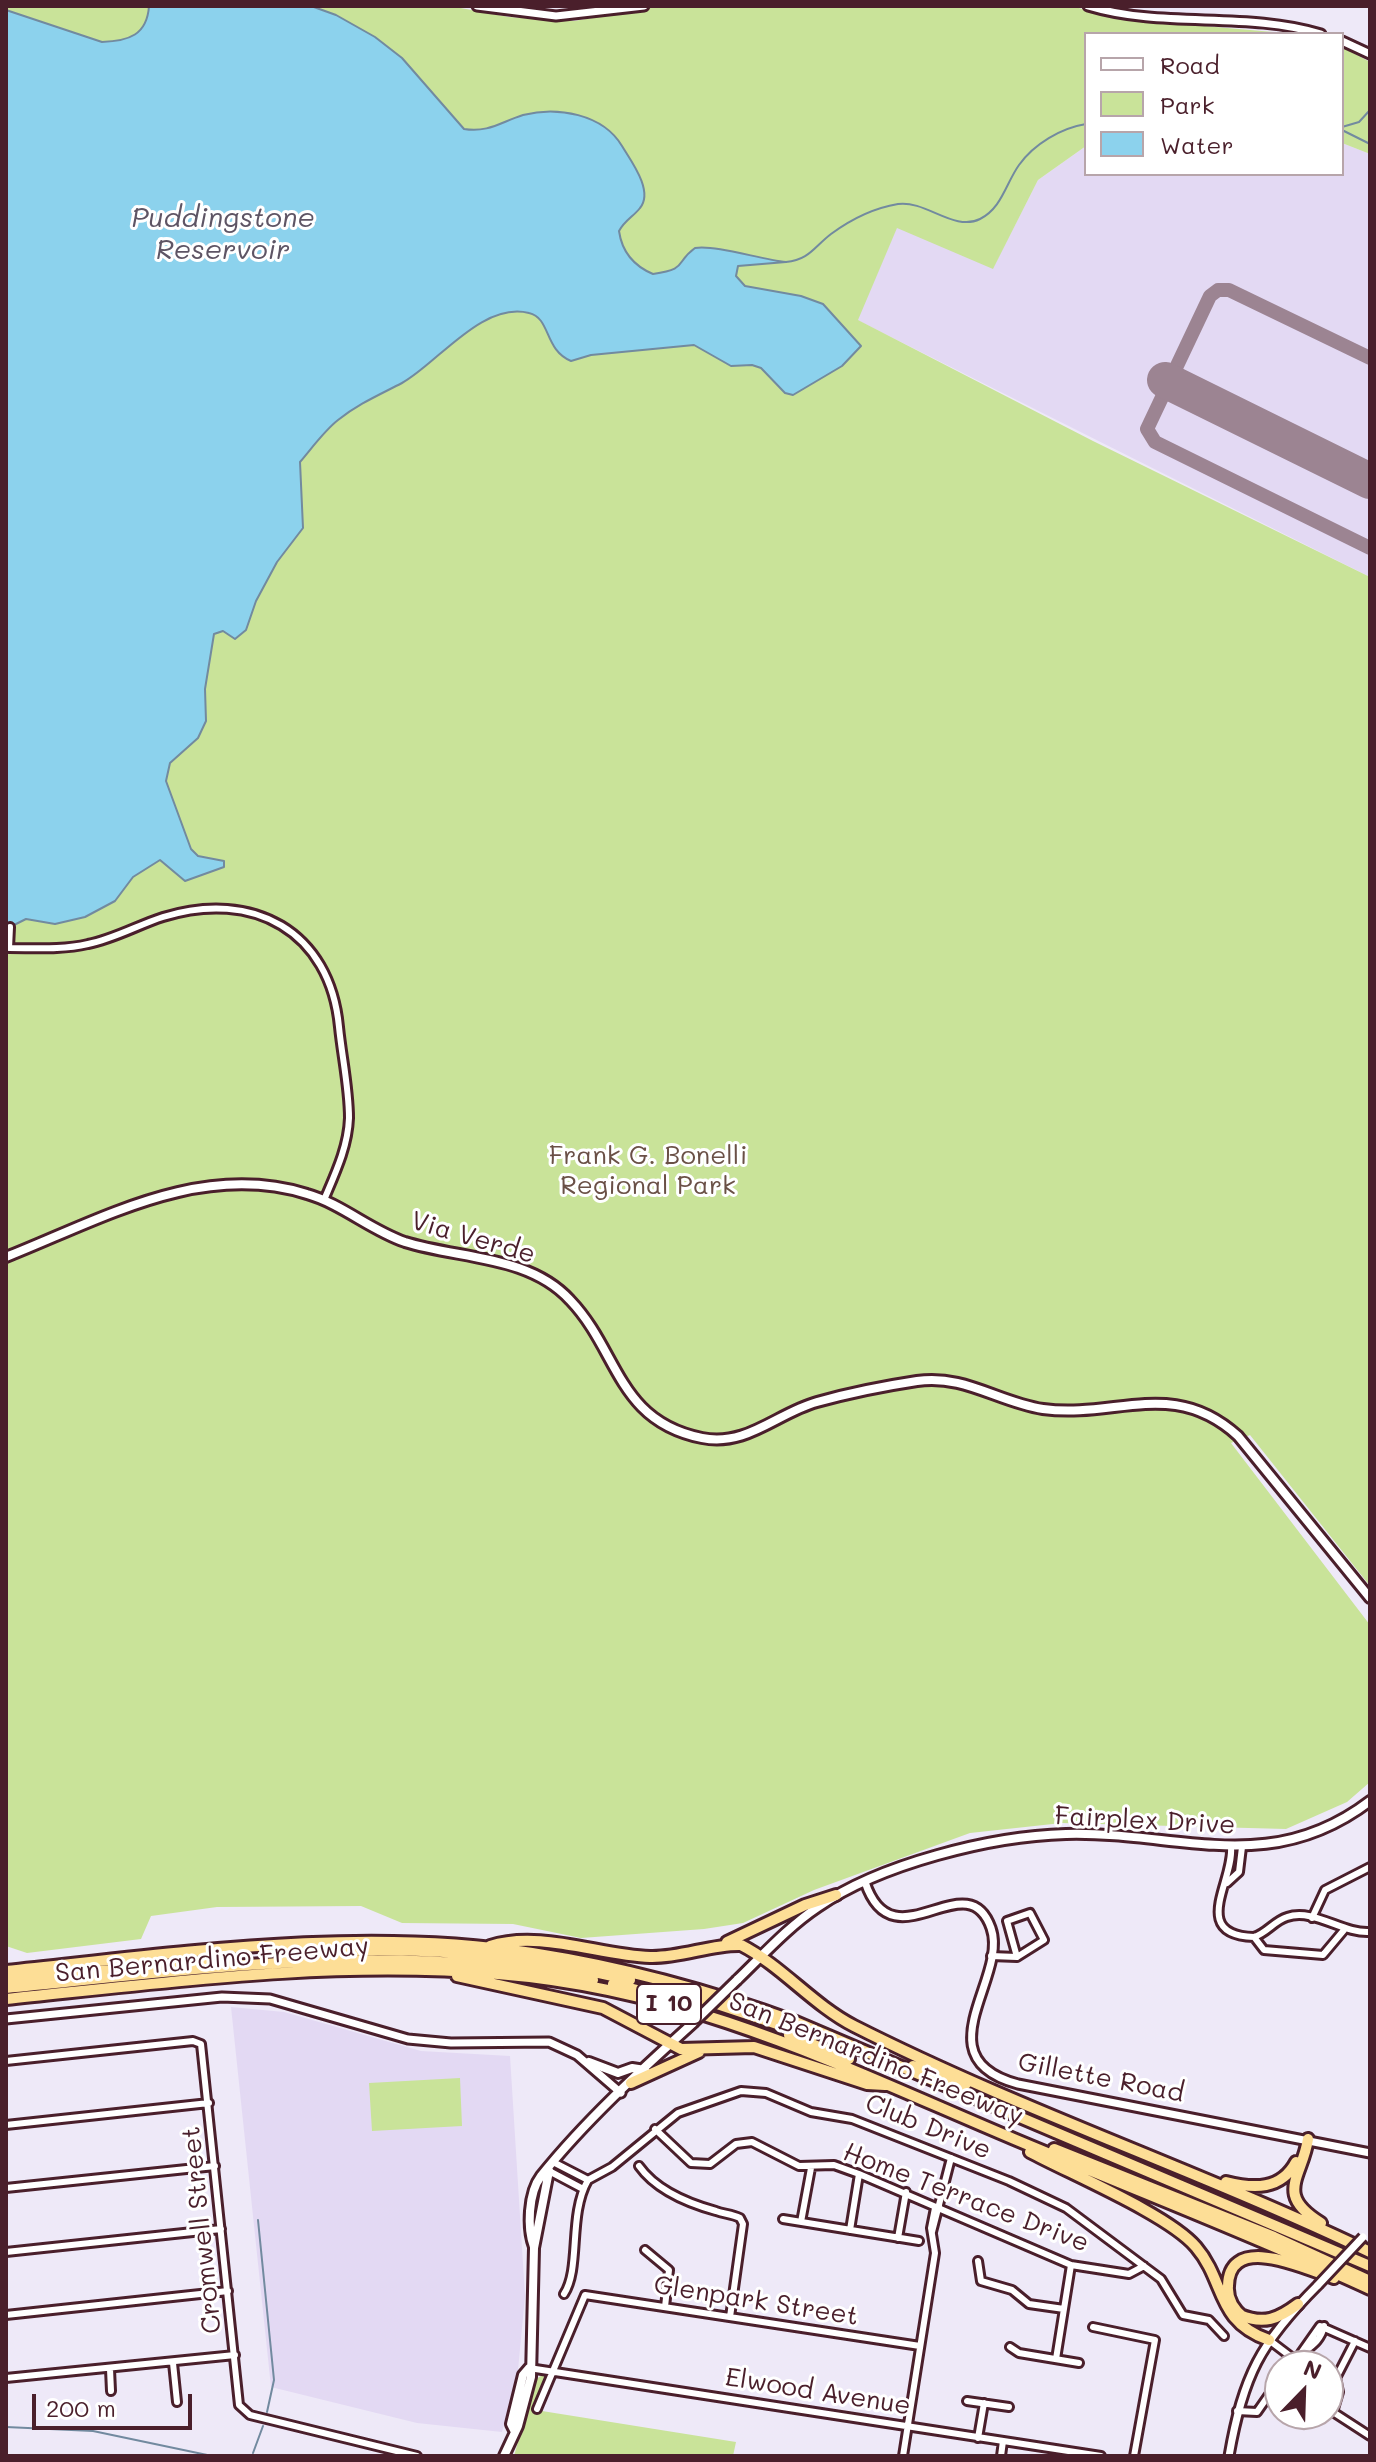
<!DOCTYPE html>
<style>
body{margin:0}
#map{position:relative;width:1376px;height:2462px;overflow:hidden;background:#eee9f8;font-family:Mali,sans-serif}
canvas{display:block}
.frame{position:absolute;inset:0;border:8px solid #4a1f2b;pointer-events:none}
.legend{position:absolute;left:1084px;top:32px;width:260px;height:144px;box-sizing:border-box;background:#fff;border:2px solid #b7a5aa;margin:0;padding:10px 14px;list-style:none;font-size:24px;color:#4a1f2b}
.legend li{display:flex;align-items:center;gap:16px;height:40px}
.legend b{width:40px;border:2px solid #b7a5aa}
.north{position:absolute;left:1264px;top:2350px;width:80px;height:80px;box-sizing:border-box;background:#fff;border:2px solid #b7a5aa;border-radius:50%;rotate:23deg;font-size:22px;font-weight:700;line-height:32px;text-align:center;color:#4a1f2b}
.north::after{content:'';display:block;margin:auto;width:28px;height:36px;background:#4a1f2b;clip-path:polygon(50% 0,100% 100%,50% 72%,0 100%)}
.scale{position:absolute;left:32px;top:2394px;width:160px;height:36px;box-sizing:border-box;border:4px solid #4a1f2b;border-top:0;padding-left:10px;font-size:24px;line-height:28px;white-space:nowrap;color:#4a1f2b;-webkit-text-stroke:6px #fff;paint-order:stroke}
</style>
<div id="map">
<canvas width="1376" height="2462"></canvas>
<div class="frame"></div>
<ul class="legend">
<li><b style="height:10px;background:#fff"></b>Road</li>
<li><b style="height:22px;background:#c9e399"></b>Park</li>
<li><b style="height:22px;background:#8cd2ed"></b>Water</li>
</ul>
<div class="north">N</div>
<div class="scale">200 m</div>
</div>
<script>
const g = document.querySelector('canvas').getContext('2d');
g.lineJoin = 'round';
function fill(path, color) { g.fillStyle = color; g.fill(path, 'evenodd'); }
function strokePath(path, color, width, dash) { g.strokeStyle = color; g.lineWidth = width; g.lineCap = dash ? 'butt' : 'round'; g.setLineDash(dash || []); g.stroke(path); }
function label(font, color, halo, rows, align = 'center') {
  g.font = font + ' Mali,sans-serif'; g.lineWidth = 6; g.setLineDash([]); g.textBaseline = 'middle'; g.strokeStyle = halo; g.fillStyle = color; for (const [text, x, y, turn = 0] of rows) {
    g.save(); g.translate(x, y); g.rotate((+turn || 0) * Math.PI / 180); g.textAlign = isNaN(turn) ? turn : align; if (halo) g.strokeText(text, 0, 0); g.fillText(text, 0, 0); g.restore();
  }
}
const built = new Path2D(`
 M1342,143L1370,154V577L857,320L897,227L993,268L1038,180L1086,146V174H1342Z
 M231,2007L284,2012L421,2051L510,2056L525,2296L518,2370L502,2432L417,2423L271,2387Z`);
const green = new Path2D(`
 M6,6H450L509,17L574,21L662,6H1072L1113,18L1296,34H1086V146L1038,180L993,269L897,228L858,320L1093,441L1370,577V1586L1250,1435L1231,1443L1370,1625V1782L1347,1802L1286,1829L1062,1823L970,1833L814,1890L743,1923L704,1929L581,1938L513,1924L402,1923L361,1906L217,1907L151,1916L141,1939L27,1953L6,1946Z
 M1342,47L1370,62V154L1342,143Z
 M460,2078L462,2126L372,2131L369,2083Z
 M542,2375L555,2378L542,2411L736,2442L733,2456H514L535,2380Z`);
const water = new Path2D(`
 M149,6H311L336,15L375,37L402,58L464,129C488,133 501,122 523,115C557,106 603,114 622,146C631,161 654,191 640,208C633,217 625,220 619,231C622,252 634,266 653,274C689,269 674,263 695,248C717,245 759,259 786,262L738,266L736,276L745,286L801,296L823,304L861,346L842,366L793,395L785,393L761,368L752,365L731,366L694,345L591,355L571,361C544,350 551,318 529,313C482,301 437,364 402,383C379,395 358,404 338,420C324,431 312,448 300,462L303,528L277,562L256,601L246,630L235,639L223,631L214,634L205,689L206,721L198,738L170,763L166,781L191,849L198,856L224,861V867L185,881L160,860L133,877L115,901L85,917L55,924L26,919L10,927L6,925V10L102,42C129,41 147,35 149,6Z`);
const stream = new Path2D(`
 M1342,127L1359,122L1370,110
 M1342,130L1370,144
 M786,262C809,260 814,247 831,234C850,220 874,208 898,204C926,200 954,232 980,219C1002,208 1006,183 1019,165C1034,144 1061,128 1086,124
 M258,2220L274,2380L267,2412
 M6,2427L93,2431L212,2456
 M253,2453L263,2426`);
const taxiway = new Path2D(`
 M1370,358L1229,290H1218L1210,296L1147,429L1155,442L1370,548`);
const runway = new Path2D(`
 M1165,380L1370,481`);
const minor = new Path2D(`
 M10,927L9,948C36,948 62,950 88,944C114,939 138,925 163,917C253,889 330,931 339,1027C342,1057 349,1088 349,1118C348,1147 335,1174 324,1200
 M1231,1847C1234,1881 1189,1935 1254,1937C1267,1933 1274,1921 1287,1917C1314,1908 1343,1934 1370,1932
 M1227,1883L1239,1872L1242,1847
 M1312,1918L1325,1890L1370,1867
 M1254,1937L1264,1950L1323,1955L1344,1930
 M991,1956L1017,1957L1044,1940L1030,1913L1007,1921L1017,1957
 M6,2061L193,2041L201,2044L239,2405L250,2415L417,2456
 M6,2125L209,2103
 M655,2129L691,2163L710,2164L736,2144L752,2142L799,2166L834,2165L859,2174L1071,2265L1129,2274L1144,2266
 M555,2163L588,2180
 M639,2166C656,2190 687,2203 716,2211C724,2214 732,2214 740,2218L743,2224L730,2317
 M549,2171L583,2189
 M6,2188L215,2166
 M783,2219L919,2241
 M801,2222L811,2168
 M850,2230L859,2174
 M932,2232L951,2158
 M898,2238L906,2192
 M645,2250L669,2270L665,2307
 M6,2252L221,2229
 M978,2261L981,2281L1012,2290L1029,2304L1064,2309
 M564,2294C581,2268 568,2215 588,2180L612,2167L678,2113L741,2091L766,2093L811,2112L852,2119L1009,2181L1066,2208L1161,2279L1183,2315L1209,2320L1224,2336
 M6,2315L228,2291
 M1093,2327L1155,2340L1134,2456
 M1269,2340L1294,2359
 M1355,2341L1336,2378L1339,2392L1333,2412L1370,2436
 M1010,2347L1019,2353L1079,2363
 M1301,2353L1320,2326L1370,2348
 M1056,2359L1071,2265
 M173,2363L177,2402
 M1289,2366C1300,2350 1320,2347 1324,2326
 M529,2368L1101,2456
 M110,2369L111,2391
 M6,2378L235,2355
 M967,2401L1009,2407
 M537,2409L585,2295L920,2346
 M1237,2411L1257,2412L1280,2379
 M978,2438L984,2403
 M903,2456L935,2253L931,2228L935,2208L939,2206
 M1001,2456L1003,2441`);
const tertiary = new Path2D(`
 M477,6L556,16L644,6
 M1088,6C1164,29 1246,11 1321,34
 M1342,41L1370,54
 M865,1882C893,1967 967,1860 991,1928C1009,1978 921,2058 1018,2084L1370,2153
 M6,2019L222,1997L270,1999L408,2039L451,2043L549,2042L577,2055L621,2093
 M1229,2456C1243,2376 1260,2343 1318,2285`);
const secondary = new Path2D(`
 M6,1257C102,1219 201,1161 307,1194C342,1204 370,1230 405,1242C459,1259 529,1255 570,1300C619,1351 617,1421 702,1438C747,1447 777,1413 817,1402C849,1393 884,1386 917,1381C964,1374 998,1402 1043,1409C1116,1419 1173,1377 1238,1436L1370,1598
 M737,1980C763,1955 788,1927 818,1907C880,1864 991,1836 1066,1834C1179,1831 1269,1878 1370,1801
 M589,2062L618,2073L632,2068L645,2070
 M534,2247C527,2229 528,2193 541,2176C585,2121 640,2071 693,2023
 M514,2430L511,2424L523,2375L529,2368
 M504,2456L518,2426L531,2377L534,2248L549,2171`);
const motorway = new Path2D(`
 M727,1942L805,1905L836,1895
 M490,1946C539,1930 599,1955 650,1957C681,1958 711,1944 741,1945C782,1966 813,2005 854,2026C1022,2111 1201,2171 1370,2252
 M288,1954C401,1944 519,1954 630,1980
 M6,1971C179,1953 359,1926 532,1953C622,1967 711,1991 796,2022L1370,2266
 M457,1976L603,2008L681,2049L754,2047L867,2084L885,2085
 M6,1980L228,1959
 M613,1984L706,2007
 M6,1988C207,1968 392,1941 593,1980
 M696,1997L813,2036
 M6,1999C170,1982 333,1960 498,1974C689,1989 841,2066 1014,2139C1133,2189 1253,2235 1370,2289
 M789,2035L849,2059
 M913,2066L966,2084
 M631,2083L699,2052
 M1308,2139C1302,2178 1274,2194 1321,2223
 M1054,2149L1274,2237L1370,2281
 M1030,2152C1071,2174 1169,2215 1196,2247C1226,2282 1215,2321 1269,2340
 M1226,2182C1254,2189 1281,2190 1296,2162
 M1240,2315C1264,2325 1278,2319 1298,2304
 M1244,2318C1234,2310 1227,2299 1228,2286C1229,2231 1308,2270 1334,2278`);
const tertiaryBridge = new Path2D(`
 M1318,2285L1363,2237`);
const secondaryBridge = new Path2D(`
 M693,2023L737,1980`);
const shields = [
 [669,2004,64]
];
const shieldNames = [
 ["I 10",669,2004]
];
const parkNames = [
 ["Frank G. Bonelli",648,1156],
 ["Regional Park",648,1186]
];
const streetNames = [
 ["Via Verde",473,1238,16],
 ["Fairplex Drive",1145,1821,3],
 ["San Bernardino Freeway",212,1960,-5],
 ["San Bernardino Freeway",876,2059,22],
 ["Gillette Road",1101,2078,11],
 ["Club Drive",928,2127,22],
 ["Home Terrace Drive",966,2198,21],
 ["Cromwell Street",202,2230,-96],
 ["Glenpark Street",756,2301,9],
 ["Elwood Avenue",818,2392,9]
];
const waterNames = [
 ["Puddingstone",223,218],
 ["Reservoir",223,250]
];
fill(built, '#e3d9f3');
fill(green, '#c9e399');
fill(water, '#8cd2ed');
strokePath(water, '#728a9f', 2);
strokePath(stream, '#728a9f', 2);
strokePath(taxiway, '#9c8492', 14);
strokePath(runway, '#9c8492', 36);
strokePath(minor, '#4a1f2b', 12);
strokePath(tertiary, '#4a1f2b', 13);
strokePath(secondary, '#4a1f2b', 14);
strokePath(motorway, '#4a1f2b', 16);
strokePath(minor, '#fff', 6);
strokePath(tertiary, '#fff', 7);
strokePath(secondary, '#fff', 8);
strokePath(motorway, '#fdde96', 10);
strokePath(tertiaryBridge, '#4a1f2b', 13, []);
strokePath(secondaryBridge, '#4a1f2b', 14, []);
strokePath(tertiaryBridge, '#fff', 7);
strokePath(secondaryBridge, '#fff', 8);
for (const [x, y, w] of shields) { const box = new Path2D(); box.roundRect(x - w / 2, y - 20, w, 40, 6); g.fillStyle = '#fff'; g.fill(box); strokePath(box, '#4a1f2b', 2); }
label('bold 24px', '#4a1f2b', null, shieldNames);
label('26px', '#6a5046', '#fff', parkNames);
label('26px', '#4a1f2b', '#fff', streetNames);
label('italic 28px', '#5e5565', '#fff', waterNames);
</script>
